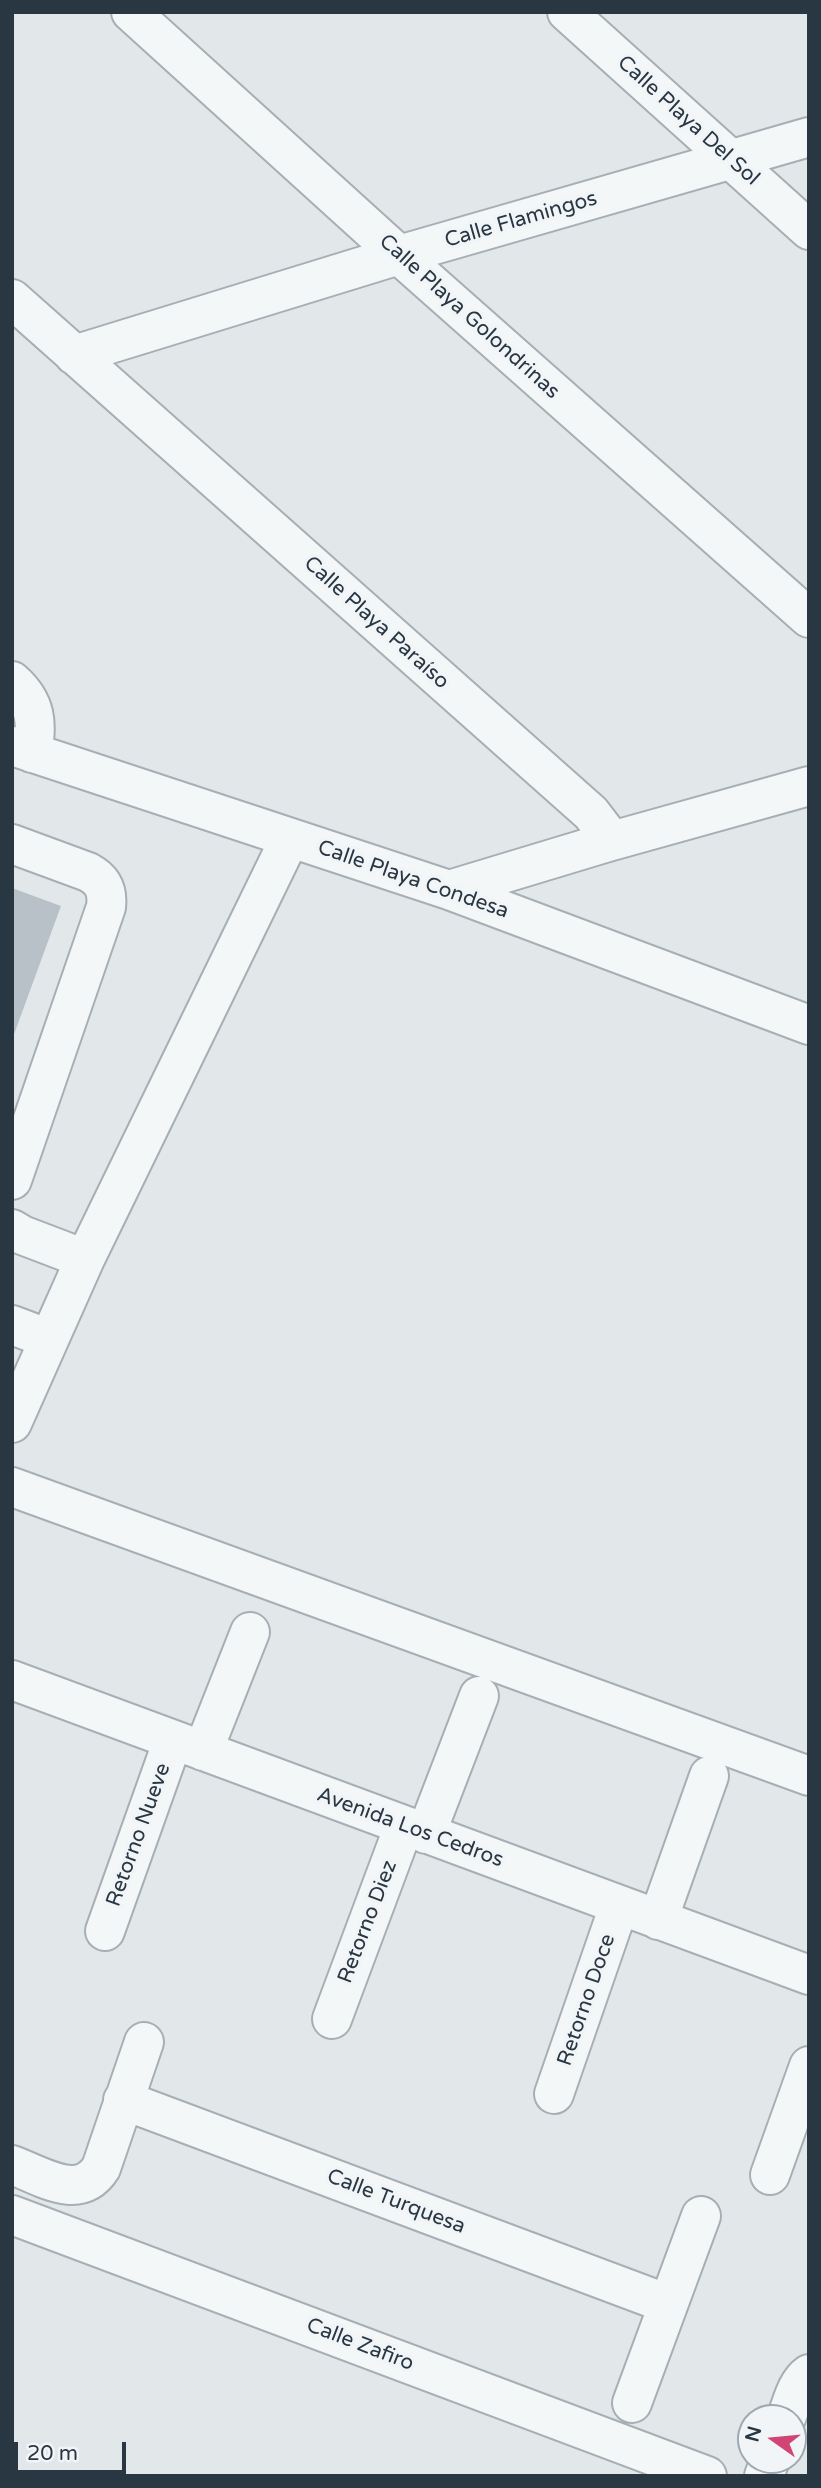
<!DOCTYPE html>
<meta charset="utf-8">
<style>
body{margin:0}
#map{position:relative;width:821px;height:2488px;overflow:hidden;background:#e2e7ea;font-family:"Varela Round",sans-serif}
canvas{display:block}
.frame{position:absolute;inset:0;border:14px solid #293743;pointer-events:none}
.north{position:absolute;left:737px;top:2404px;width:70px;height:70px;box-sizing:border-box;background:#f1f5f8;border:2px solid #a1a9b0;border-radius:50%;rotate:285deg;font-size:19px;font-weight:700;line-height:28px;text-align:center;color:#293743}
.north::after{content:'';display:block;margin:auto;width:24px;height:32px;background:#d14575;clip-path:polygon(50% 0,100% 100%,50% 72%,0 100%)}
.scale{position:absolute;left:14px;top:2442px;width:112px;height:32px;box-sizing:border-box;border:4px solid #293743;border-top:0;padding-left:9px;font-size:21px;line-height:24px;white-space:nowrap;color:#293743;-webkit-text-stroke:5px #f1f5f8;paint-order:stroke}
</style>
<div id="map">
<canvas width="821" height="2488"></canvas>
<div class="frame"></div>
<div class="north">N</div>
<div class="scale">20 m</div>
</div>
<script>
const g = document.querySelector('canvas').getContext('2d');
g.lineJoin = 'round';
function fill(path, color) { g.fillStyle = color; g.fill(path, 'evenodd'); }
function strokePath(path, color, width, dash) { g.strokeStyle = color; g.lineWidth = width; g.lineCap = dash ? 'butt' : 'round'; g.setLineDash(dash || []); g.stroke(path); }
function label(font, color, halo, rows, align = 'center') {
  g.font = font + ' "Varela Round",sans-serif'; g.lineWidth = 7; g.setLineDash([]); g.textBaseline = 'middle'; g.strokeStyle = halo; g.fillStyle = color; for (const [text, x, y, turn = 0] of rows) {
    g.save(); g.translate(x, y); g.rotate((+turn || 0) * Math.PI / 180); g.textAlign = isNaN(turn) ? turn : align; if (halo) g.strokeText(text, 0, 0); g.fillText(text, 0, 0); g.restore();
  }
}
const building = new Path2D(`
 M12,888L61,906L13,1037H12Z`);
const minor = new Path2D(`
 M131,12L399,255L809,618
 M567,12L809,230
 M12,299L591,813L604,830L608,842
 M74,355L399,255L809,137
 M12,681C36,702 38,723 32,753
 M12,746L449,890L809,1025
 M12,844L88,872C103,880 108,890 106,907L12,1180
 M449,890L608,842L809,786
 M12,1229L22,1235L85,1259
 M12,1325L49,1339
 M12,1423L85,1259L290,838
 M12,1487L809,1776
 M12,1680L809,1975
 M203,1751L250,1632
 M426,1834L479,1696
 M658,1920L709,1776
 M105,1931L173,1740
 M332,2019L404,1826
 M554,2094L619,1906
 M123,2100L668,2304
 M12,2165C42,2176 79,2202 101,2168L144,2042
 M770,2175L809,2066
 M12,2215L707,2476
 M632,2403L701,2216
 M786,2418C792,2404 796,2383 809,2374
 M764,2476L770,2460`);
const streetNames = [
 ["Calle Playa Del Sol",688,121,42],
 ["Calle Flamingos",521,220,-16],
 ["Calle Playa Golondrinas",469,317,42],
 ["Calle Playa Paraíso",376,623,42],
 ["Calle Playa Condesa",413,880,19],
 ["Avenida Los Cedros",410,1828,20],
 ["Retorno Nueve",139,1835,-70],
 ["Retorno Diez",368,1922,-69],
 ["Retorno Doce",587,2000,-71],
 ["Calle Turquesa",396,2202,21],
 ["Calle Zafiro",360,2345,21]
];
fill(building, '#b9c1c8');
strokePath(minor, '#a7afb5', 42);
strokePath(minor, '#f4f7f8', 38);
label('21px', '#293743', '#f1f5f8', streetNames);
</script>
